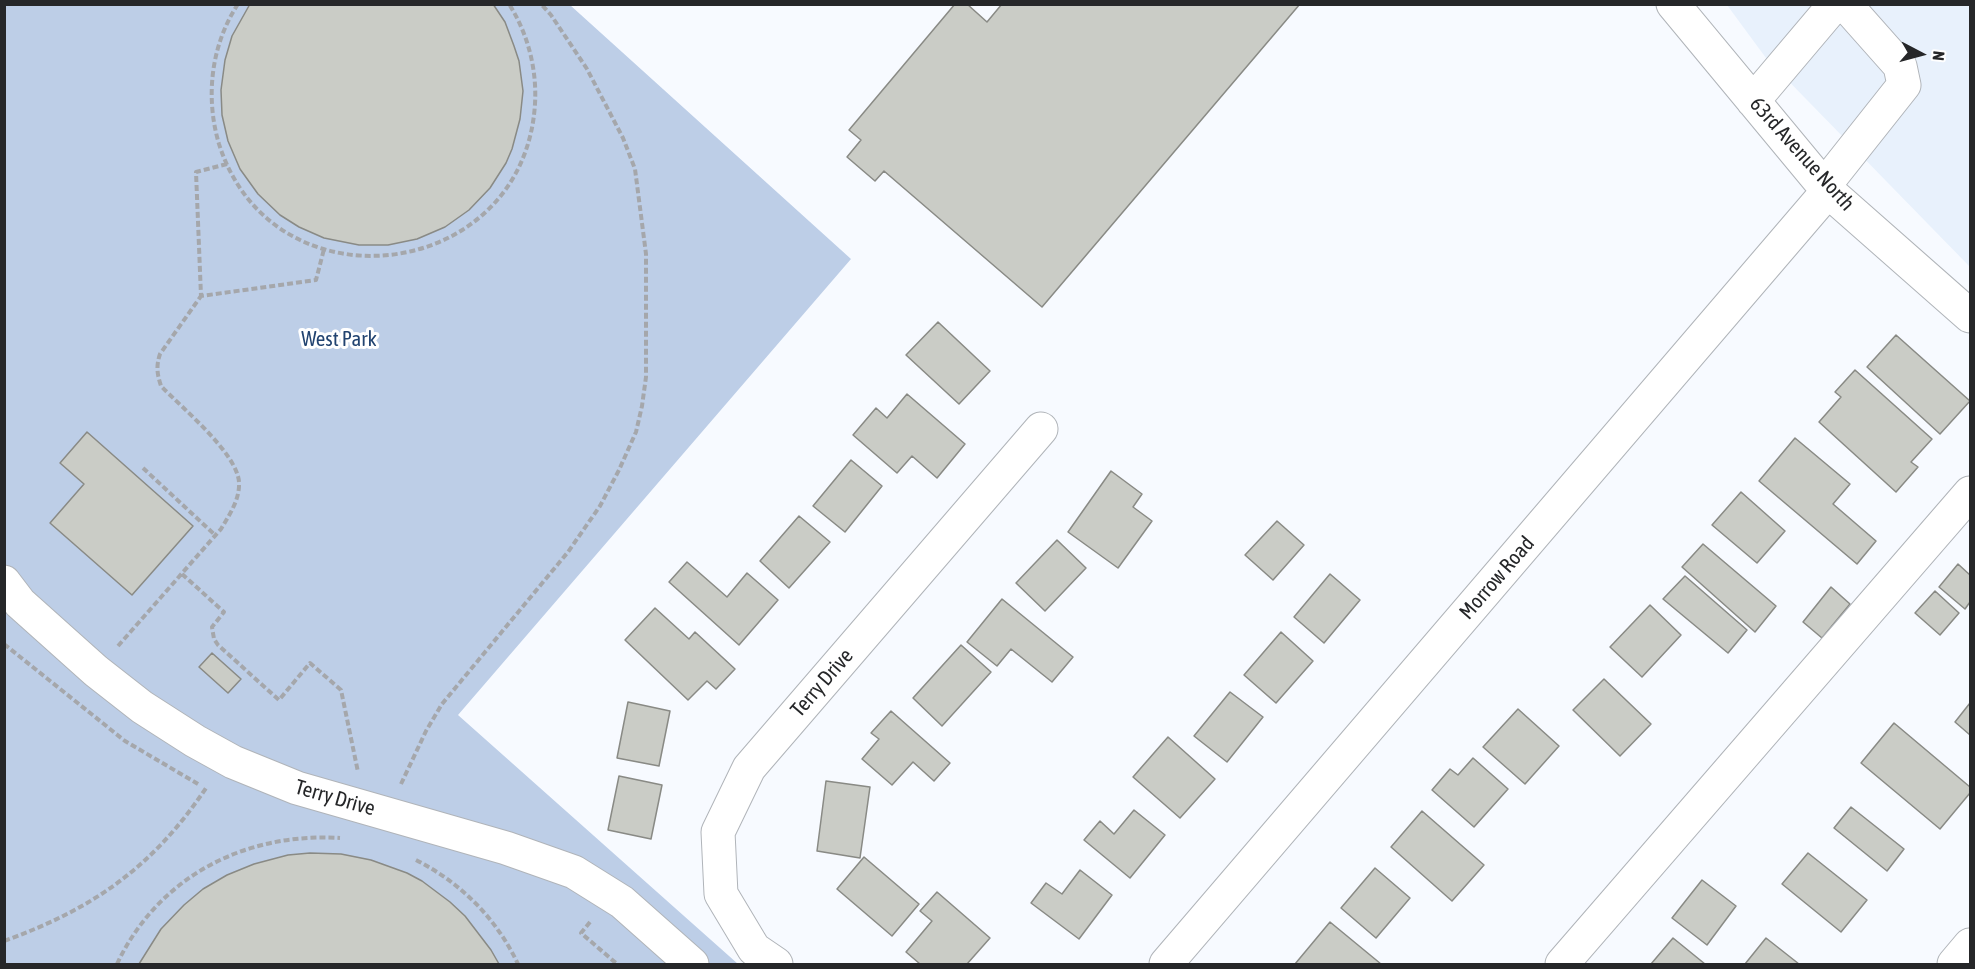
<!DOCTYPE html>
<style>
body{margin:0}
#map{position:relative;width:1975px;height:969px;overflow:hidden;background:#f7faff;font-family:"Asap Condensed",sans-serif}
canvas{display:block}
.frame{position:absolute;inset:0;border:6px solid #262729;pointer-events:none}
.north{position:absolute;left:1891px;top:24px;width:60px;height:60px;-webkit-text-stroke:4px #fff;paint-order:stroke;rotate:96deg;font-size:16px;font-weight:700;line-height:24px;text-align:center;color:#262729}
.north::after{content:'';display:block;margin:auto;width:21px;height:27px;background:#262729;clip-path:polygon(50% 0,100% 100%,50% 72%,0 100%)}
</style>
<div id="map">
<canvas width="1975" height="969"></canvas>
<div class="frame"></div>
<div class="north">N</div>
</div>
<script>
const g = document.querySelector('canvas').getContext('2d');
g.lineJoin = 'round';
function fill(path, color) { g.fillStyle = color; g.fill(path, 'evenodd'); }
function strokePath(path, color, width, dash) { g.strokeStyle = color; g.lineWidth = width; g.lineCap = dash ? 'butt' : 'round'; g.setLineDash(dash || []); g.stroke(path); }
function label(font, color, halo, rows, align = 'center') {
  g.font = font + ' "Asap Condensed",sans-serif'; g.lineWidth = 6; g.setLineDash([]); g.textBaseline = 'middle'; g.strokeStyle = halo; g.fillStyle = color; for (const [text, x, y, turn = 0] of rows) {
    g.save(); g.translate(x, y); g.rotate((+turn || 0) * Math.PI / 180); g.textAlign = isNaN(turn) ? turn : align; if (halo) g.strokeText(text, 0, 0); g.fillText(text, 0, 0); g.restore();
  }
}
const built = new Path2D(`
 M1727,5H1970V267L1766,58Z`);
const green = new Path2D(`
 M5,5H570L851,259L458,715L738,964H5Z`);
const building = new Path2D(`
 M250,4H493L505,22L514,46L519,61L523,91L520,119L512,149L506,163L490,188L469,210L445,227L417,239L388,245H359L324,238L299,227L280,215L258,194L240,169L228,141L222,115L221,90L225,60L232,36Z
 M955,4H967L987,22L1002,4H1300L1042,307L884,171L875,181L847,157L861,140L849,130Z
 M938,322L990,371L959,404L906,355Z
 M1896,335L1970,401L1940,434L1867,367Z
 M1855,370L1932,439L1911,462L1918,467L1896,492L1819,422L1841,397L1835,392Z
 M907,394L965,444L937,478L912,456L897,473L853,435L876,408L887,418Z
 M87,432L193,526L132,595L50,523L84,484L60,463Z
 M1795,438L1850,484L1833,504L1876,541L1857,564L1759,481Z
 M851,460L882,486L845,532L813,506Z
 M1111,471L1142,494L1133,507L1152,521L1118,568L1068,532Z
 M1741,492L1785,531L1757,563L1712,525Z
 M799,516L830,542L789,588L760,561Z
 M1277,521L1304,545L1273,580L1245,555Z
 M1057,540L1086,568L1045,611L1016,583Z
 M1703,544L1776,606L1755,632L1682,567Z
 M687,562L727,597L747,573L778,600L739,645L669,582Z
 M1958,564L1970,575V602L1965,609L1939,587Z
 M1330,574L1360,600L1324,643L1294,617Z
 M1685,576L1747,630L1728,653L1663,599Z
 M1831,587L1850,604L1822,638L1803,622Z
 M1935,591L1959,613L1940,635L1915,613Z
 M1002,599L1073,657L1052,682L1011,649L997,666L967,642Z
 M1650,605L1681,635L1642,677L1610,647Z
 M655,608L689,639L695,632L735,669L716,689L707,681L688,700L625,640Z
 M1281,632L1313,661L1276,703L1244,675Z
 M961,645L991,672L942,726L913,698Z
 M212,653L241,679L228,693L199,667Z
 M1604,679L1651,724L1620,756L1573,710Z
 M1230,692L1263,717L1227,762L1194,736Z
 M628,702L670,711L659,766L617,758Z
 M1970,703V735L1955,722Z
 M1518,709L1559,746L1525,784L1483,747Z
 M891,711L950,763L934,781L913,762L892,785L862,759L879,739L871,733Z
 M1894,723L1970,787V793L1940,829L1861,763Z
 M1168,737L1215,779L1180,818L1133,777Z
 M1473,758L1508,789L1474,827L1432,790L1450,769L1458,775Z
 M619,776L662,785L651,839L608,830Z
 M826,781L870,787L860,858L817,851Z
 M1851,807L1904,849L1887,871L1834,828Z
 M1134,810L1165,835L1130,878L1084,840L1100,821L1114,834Z
 M1422,811L1484,865L1452,901L1391,847Z
 M310,853L341,854L371,860L407,873L422,881L450,902L465,916L491,950L499,964H139L161,929L184,905L203,889L227,875L254,864L288,855Z
 M1808,853L1867,900L1841,932L1782,884Z
 M864,857L919,904L892,936L837,889Z
 M1375,868L1410,898L1376,938L1341,908Z
 M1080,870L1112,895L1079,939L1031,903L1046,883L1062,894Z
 M1702,880L1736,906L1707,945L1672,918Z
 M937,892L990,938L967,964H920L906,952L932,921L920,911Z
 M1330,922L1381,964H1295Z
 M1673,938L1705,964H1651Z
 M1766,938L1799,964H1745Z`);
const path = new Path2D(`
 M238,4C211,45 205,97 219,144C273,314 524,282 535,104C537,69 528,34 509,4
 M227,164L196,172L201,296L316,280L324,249
 M143,468L215,535
 M182,574L224,612L212,627L214,639L218,645L279,700L310,663L341,690L358,772
 M4,644L125,741L198,784
 M118,646L221,529C230,514 240,499 239,482C237,453 182,408 161,386C157,374 156,366 160,354L201,296
 M401,784L426,731L442,704L568,552L600,506L619,470L636,432L642,406L646,377V254L635,169L623,138L587,69L551,15L541,4
 M416,860C461,883 496,918 518,964
 M590,922L581,933L617,964
 M4,941C93,909 153,867 206,788
 M117,964C158,877 245,832 340,838`);
const minor = new Path2D(`
 M1673,4L1828,191L1970,316
 M1753,101L1835,4
 M1824,186L1904,85L1900,66L1845,4
 M4,582L20,603L96,671L142,707L195,741L233,762L297,788L506,848L574,872L622,902L692,964
 M776,964L754,949L721,894L718,832L749,768L1041,429
 M1166,964L1828,191
 M1562,964L1970,493
 M1954,964L1970,945`);
const streetNames = [
 ["63rd Avenue North",1802,154,48],
 ["Morrow Road",1497,578,-49],
 ["Terry Drive",822,683,-49],
 ["Terry Drive",335,798,16]
];
const parkNames = [
 ["West Park",339,339]
];
fill(built, '#e8f1fc');
fill(green, '#bdcee7');
fill(building, '#caccc6');
strokePath(building, '#898a85', 1.5);
strokePath(minor, '#b0b4b9', 35);
strokePath(path, '#a5a7ab', 4, [6, 3]);
strokePath(minor, '#fff', 33);
label('21px', '#262729', '#fff', streetNames);
label('21px', '#214370', '#fff', parkNames);
</script>
